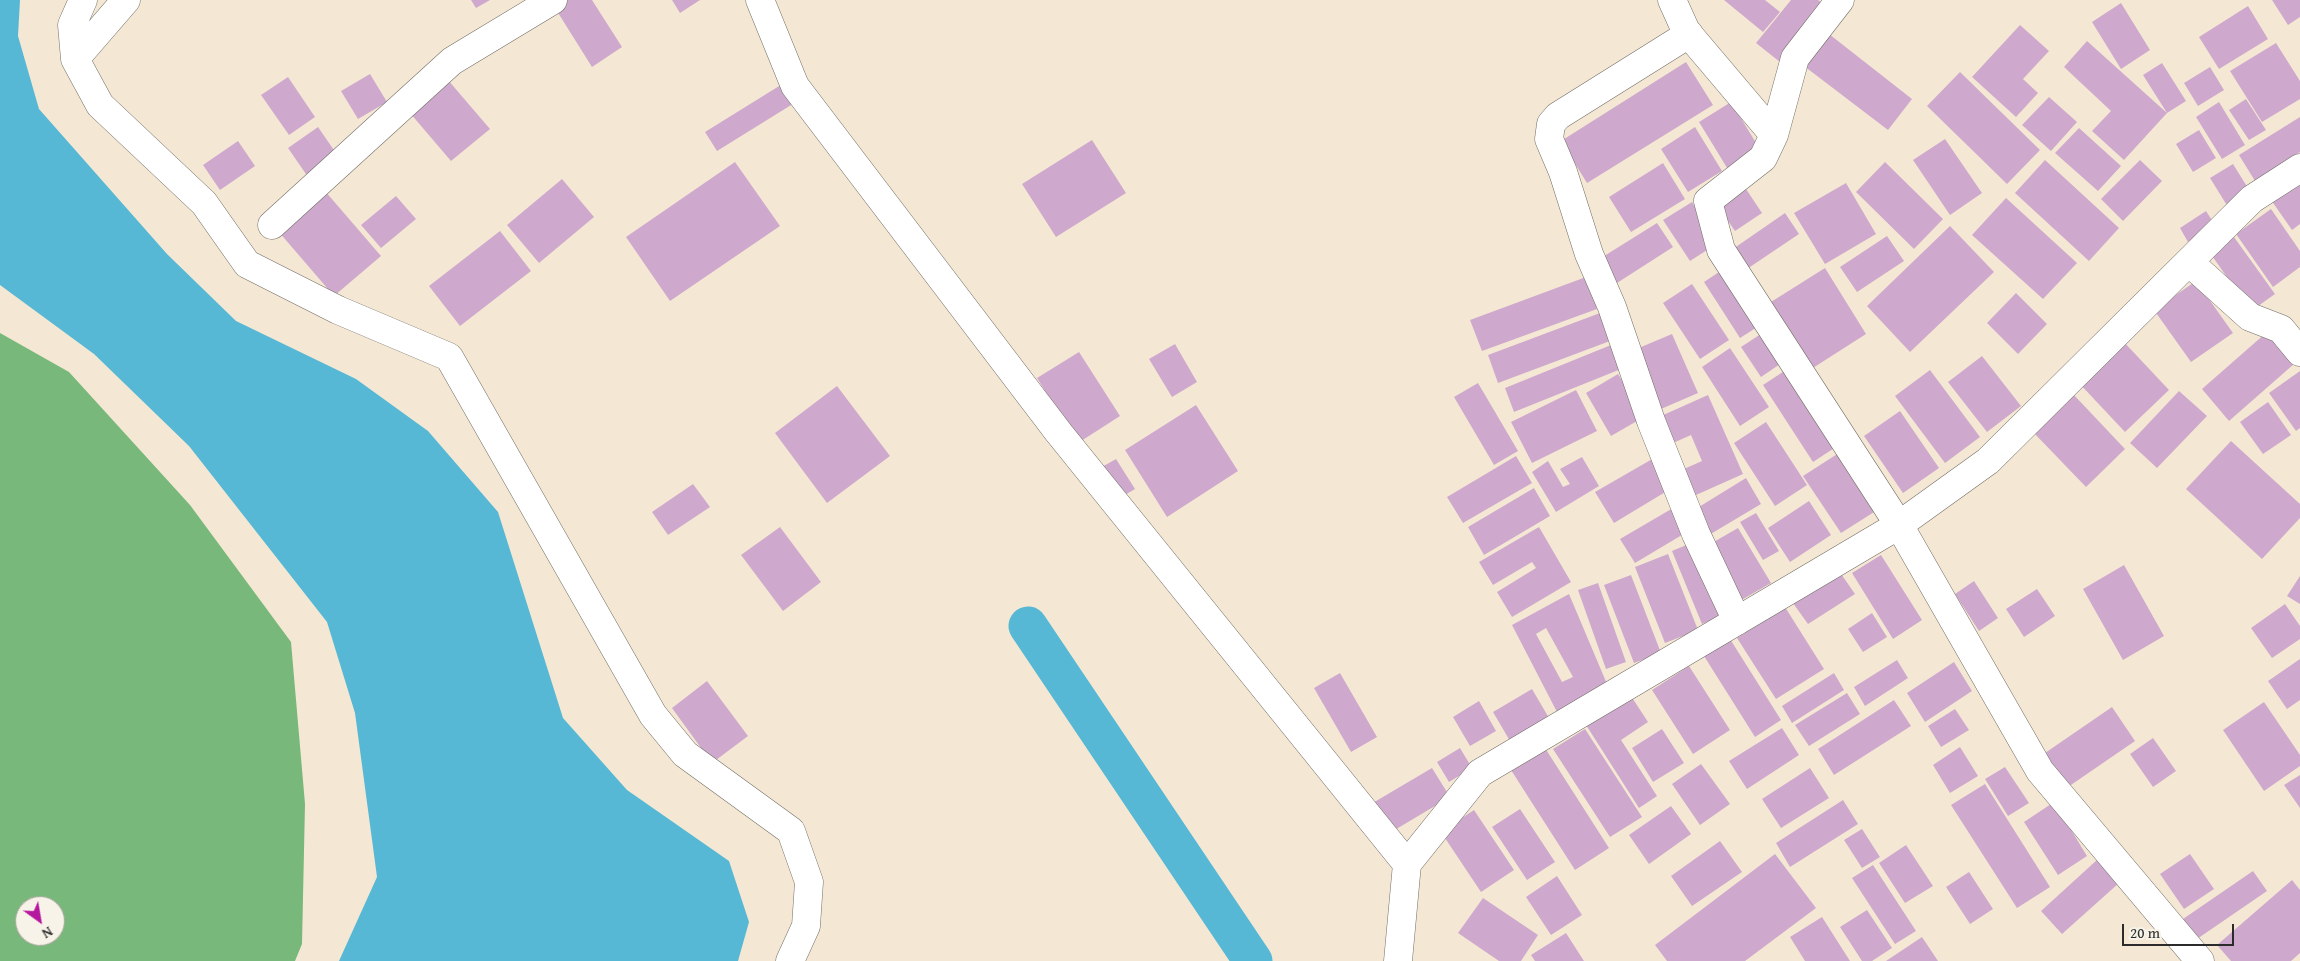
<!DOCTYPE html>
<style>
body{margin:0}
#map{position:relative;width:2300px;height:961px;overflow:hidden;background:#f4e8d4;font-family:"Gentium Book Plus",serif}
canvas{display:block}
.north{position:absolute;left:15px;top:896px;width:50px;height:50px;box-sizing:border-box;background:#f7f3e8;border:1px solid #a5a39c;border-radius:50%;rotate:148deg;font-size:14px;font-weight:700;line-height:20px;text-align:center;color:#2b2b2b}
.north::after{content:'';display:block;margin:auto;width:18px;height:22px;background:#b5179e;clip-path:polygon(50% 0,100% 100%,50% 72%,0 100%)}
.scale{position:absolute;left:2122px;top:924px;width:112px;height:22px;box-sizing:border-box;border:2px solid #2b2b2b;border-top:0;padding-left:6px;font-size:15px;line-height:18px;white-space:nowrap;color:#2b2b2b;-webkit-text-stroke:4px #f7f3e8;paint-order:stroke}
</style>
<div id="map">
<canvas width="2300" height="961"></canvas>
<div class="north">N</div>
<div class="scale">20 m</div>
</div>
<script>
const g = document.querySelector('canvas').getContext('2d');
g.lineJoin = 'round';
function fill(path, color) { g.fillStyle = color; g.fill(path, 'evenodd'); }
function strokePath(path, color, width, dash) { g.strokeStyle = color; g.lineWidth = width; g.lineCap = dash ? 'butt' : 'round'; g.setLineDash(dash || []); g.stroke(path); }
const forest = new Path2D(`
 M0,333L69,372L190,505L291,642L305,804L302,944L295,961H0ZM25,906H55V936H25Z`);
const water = new Path2D(`
 M0,0H20L18,36L39,109L167,254L236,321L356,379L428,431L498,512L563,718L627,790L729,861L749,922L738,961H339L377,877L355,713L327,622L189,446L94,354L0,285Z`);
const canal = new Path2D(`
 M1028,626L1253,961`);
const building = new Path2D(`
 M471,0H490L476,8Z
 M568,0H592L622,47L592,67L555,8Z
 M672,0H700L680,13Z
 M1724,0H1765L1780,12L1763,32Z
 M1791,0H1818L1826,6L1780,62L1756,43Z
 M2272,0H2300V17L2288,25Z
 M2121,3L2150,50L2121,69L2092,22Z
 M2248,6L2268,39L2219,69L2199,37Z
 M2020,25L2049,51L2023,79L2038,93L2016,117L1972,77Z
 M1829,34L1912,99L1888,130L1804,66Z
 M2087,41L2167,113L2124,160L2092,131L2111,111L2064,67Z
 M2276,43L2300,81V99L2262,122L2230,71Z
 M1686,62L1713,105L1587,183L1561,141Z
 M2162,63L2186,101L2167,113L2143,75Z
 M2210,67L2224,90L2198,106L2184,83Z
 M1960,72L2040,150L2007,184L1927,106Z
 M370,74L387,102L358,119L341,91Z
 M288,77L315,117L289,135L261,95Z
 M448,80L490,129L451,161L410,113Z
 M784,83L796,102L717,151L705,132Z
 M2049,97L2077,122L2051,151L2022,125Z
 M2246,99L2266,130L2249,140L2229,110Z
 M1731,102L1761,151L1729,171L1699,122Z
 M2219,102L2245,145L2222,159L2196,117Z
 M2300,117V152L2255,181L2239,155Z
 M318,127L338,156L308,177L288,148Z
 M1695,127L1722,171L1688,192L1661,149Z
 M2079,128L2121,166L2098,191L2055,153Z
 M2199,130L2216,158L2193,172L2176,144Z
 M1945,139L1982,193L1950,215L1913,160Z
 M1092,140L1126,193L1056,237L1022,184Z
 M238,141L255,166L220,190L203,165Z
 M2045,160L2119,228L2089,261L2015,193Z
 M2140,160L2162,181L2123,221L2101,199Z
 M735,162L780,226L670,301L626,237Z
 M1885,162L1943,219L1914,249L1856,192Z
 M1663,163L1685,199L1631,232L1609,197Z
 M2233,164L2251,193L2228,207L2210,178Z
 M562,179L594,217L539,263L507,225Z
 M2300,179V224L2292,230L2271,200Z
 M1846,183L1876,234L1825,264L1794,213Z
 M1744,186L1762,213L1735,231L1717,205Z
 M325,191L381,256L334,296L278,231Z
 M396,196L416,219L381,248L361,225Z
 M2006,198L2077,263L2043,299L1972,235Z
 M1692,202L1718,243L1690,261L1663,220Z
 M2271,209L2300,251V267L2273,287L2236,234Z
 M2206,211L2215,225L2188,242L2180,228Z
 M1785,213L1799,234L1744,271L1730,251Z
 M1657,223L1673,247L1617,283L1601,258Z
 M1950,226L1994,272L1910,352L1867,306Z
 M500,231L531,271L460,326L429,286Z
 M1887,236L1904,261L1857,292L1840,267Z
 M2234,237L2275,294L2251,311L2210,253Z
 M1725,268L1762,324L1740,338L1704,282Z
 M1825,268L1866,334L1805,373L1763,307Z
 M1586,277L1597,309L1482,351L1470,320Z
 M2196,281L2233,333L2191,362L2154,310Z
 M1692,284L1729,340L1700,359L1663,303Z
 M2016,293L2047,324L2018,354L1987,323Z
 M1600,313L1610,341L1498,383L1488,355Z
 M1767,330L1786,360L1761,377L1741,347Z
 M2267,332L2294,364L2229,421L2202,389Z
 M1672,334L1698,393L1661,409L1634,350Z
 M2122,340L2169,390L2125,432L2078,382Z
 M1175,344L1197,382L1172,397L1149,359Z
 M1611,345L1621,369L1514,412L1505,388Z
 M1730,348L1769,407L1740,426L1702,367Z
 M1079,352L1120,416L1078,443L1037,378Z
 M1982,356L2021,406L1987,432L1948,382Z
 M1792,366L1842,443L1813,462L1763,385Z
 M1930,370L1980,437L1945,463L1895,396Z
 M2300,371V428L2296,431L2269,393Z
 M1618,374L1644,417L1611,436L1586,393Z
 M1478,383L1518,451L1494,465L1454,397Z
 M837,386L890,456L827,503L775,433Z
 M1576,390L1597,431L1532,463L1511,422Z
 M2179,391L2207,416L2157,468L2130,443Z
 M2073,394L2125,449L2086,487L2033,432Z
 M1708,395L1743,474L1696,495L1684,469L1702,461L1691,435L1673,443L1661,416Z
 M2268,402L2291,435L2263,454L2240,422Z
 M1196,405L1238,471L1167,517L1125,450Z
 M1900,411L1939,468L1903,493L1864,436Z
 M1766,422L1807,485L1775,506L1734,443Z
 M2231,441L2300,504V518L2262,559L2186,489Z
 M1845,449L1882,507L1841,533L1803,476Z
 M1516,456L1532,483L1463,523L1447,497Z
 M1582,457L1599,486L1556,512L1532,472L1548,461L1563,487L1570,484L1560,469Z
 M1654,458L1672,488L1614,523L1595,492Z
 M1116,459L1135,489L1118,499L1100,468Z
 M1746,478L1761,504L1709,535L1694,510Z
 M693,484L710,507L668,535L652,512Z
 M1534,488L1550,516L1484,555L1468,527Z
 M1809,501L1831,535L1790,562L1768,528Z
 M1673,508L1687,532L1635,563L1620,539Z
 M1756,513L1779,551L1763,560L1740,522Z
 M780,527L821,582L783,611L741,555Z
 M1539,527L1571,582L1512,617L1497,592L1536,568L1532,562L1493,585L1479,562Z
 M1738,528L1771,583L1738,602L1705,547Z
 M1696,541L1727,613L1702,624L1672,551Z
 M1668,554L1698,630L1665,643L1635,567Z
 M1881,555L1922,620L1893,639L1852,573Z
 M2124,565L2164,636L2123,660L2083,589Z
 M1837,568L1855,594L1808,624L1790,599Z
 M1631,575L1661,653L1634,663L1604,585Z
 M2300,576V604L2287,596Z
 M1974,581L1998,618L1979,631L1955,594Z
 M1598,583L1626,662L1606,669L1578,590Z
 M2037,589L2055,616L2024,637L2006,609Z
 M1569,594L1607,684L1557,712L1512,625ZM1546,628L1573,677L1562,682L1536,634Z
 M2285,604L2300,626V639L2272,658L2251,628Z
 M1785,607L1824,669L1776,699L1737,638Z
 M1872,613L1887,637L1863,652L1848,629Z
 M1730,639L1781,720L1755,737L1704,656Z
 M2300,659V700L2287,709L2268,681Z
 M1897,660L1908,678L1865,706L1854,687Z
 M1954,662L1972,691L1925,722L1907,693Z
 M1689,666L1730,730L1693,754L1652,690Z
 M1340,673L1377,737L1351,752L1314,688Z
 M1834,673L1844,690L1792,723L1782,706Z
 M707,681L748,736L712,763L672,708Z
 M1532,689L1549,718L1510,741L1493,712Z
 M1847,693L1860,714L1809,746L1795,725Z
 M1631,696L1648,722L1621,740L1657,796L1639,808L1586,725Z
 M1894,700L1911,726L1834,775L1818,749Z
 M1479,701L1496,731L1470,746L1453,717Z
 M2264,702L2300,755V766L2264,791L2223,730Z
 M2112,707L2135,741L2068,787L2045,753Z
 M1955,709L1969,730L1941,747L1928,726Z
 M1782,728L1799,755L1747,789L1729,761Z
 M1585,729L1642,817L1610,837L1553,749Z
 M1662,729L1684,763L1653,782L1632,748Z
 M2153,738L2176,771L2153,787L2130,754Z
 M1960,747L1978,776L1950,793L1933,765Z
 M1460,748L1472,768L1449,782L1437,762Z
 M1545,748L1609,848L1575,870L1511,770Z
 M1701,764L1730,804L1700,825L1672,784Z
 M2005,767L2029,803L2008,816L1985,779Z
 M1432,768L1450,797L1388,834L1371,804Z
 M1810,768L1829,798L1781,828L1762,799Z
 M2300,775V808L2284,785Z
 M1985,784L2050,887L2017,908L1951,805Z
 M1843,800L1858,824L1790,867L1776,843Z
 M2054,802L2087,856L2058,875L2024,822Z
 M1671,806L1691,834L1649,864L1629,835Z
 M1520,809L1555,862L1527,880L1492,827Z
 M1474,810L1514,870L1481,892L1441,832Z
 M1862,829L1880,857L1862,868L1844,840Z
 M1720,841L1742,872L1692,906L1671,876Z
 M1906,845L1933,886L1905,903L1879,863Z
 M1775,854L1816,908L1745,961H1667L1655,945Z
 M2190,854L2214,889L2184,909L2160,874Z
 M2098,859L2119,883L2062,934L2041,911Z
 M1873,865L1916,931L1895,944L1852,878Z
 M2253,871L2267,891L2197,939L2183,919Z
 M1969,872L1993,909L1970,924L1946,887Z
 M1557,876L1582,915L1551,935L1526,897Z
 M2292,880L2300,890V953L2291,961H2231L2217,945Z
 M1483,898L1538,935L1521,961H1499L1458,933Z
 M1867,910L1892,948L1872,961H1862L1840,927Z
 M1822,917L1850,961H1805L1790,937Z
 M1566,933L1584,961H1535L1531,955Z
 M1922,937L1938,961H1886Z`);
const street = new Path2D(`
 M83,0L72,25L75,59L100,105L204,203L247,264L338,310L449,357L653,715L685,754L791,831L809,882L806,926L790,961
 M760,0L795,86L1059,433L1407,864
 M1672,0L1686,31L1774,135L1763,158L1708,201L1721,250L1899,525L2040,771L2200,961
 M1689,34L1558,116L1551,124L1549,139L1563,172L1589,254L1612,307L1651,421L1696,534L1737,621
 M75,59L126,0
 M1774,135L1795,58L1840,0
 M272,225L452,61L553,0
 M2189,262L2250,317L2281,329L2300,352
 M1398,961L1407,864L1480,773L1899,525L1988,461L2252,199L2300,168`);
fill(forest, '#78b87a');
fill(water, '#56b8d4');
strokePath(canal, '#56b8d4', 39);
fill(building, '#cea9cd');
strokePath(street, '#716d66', 29);
strokePath(street, '#fff', 28);
</script>
